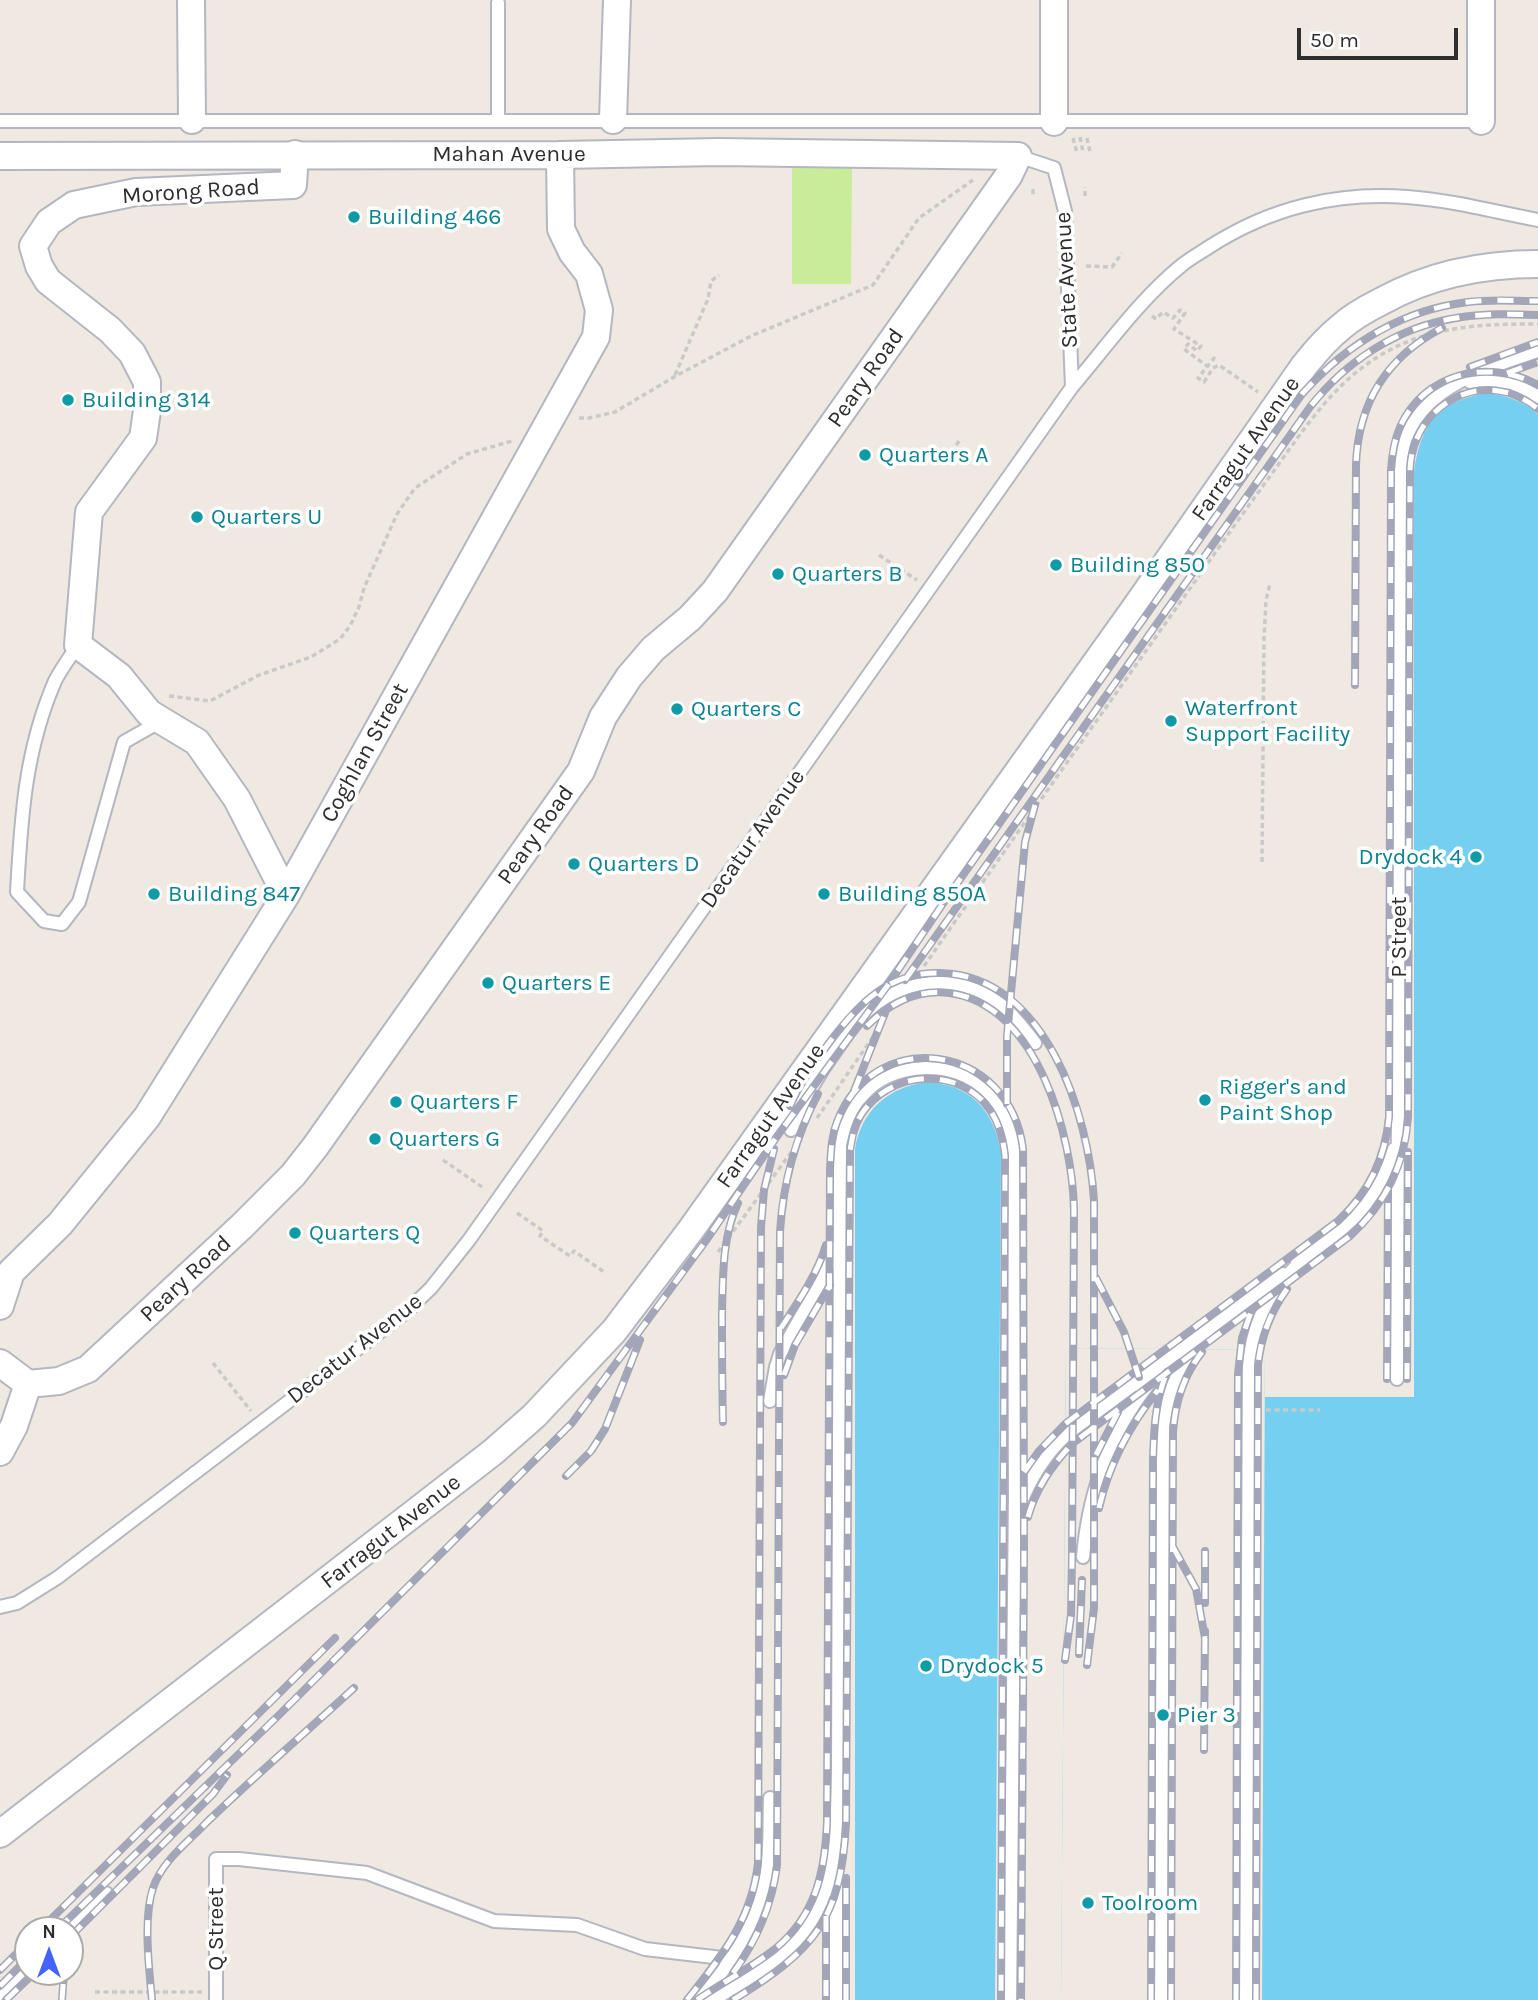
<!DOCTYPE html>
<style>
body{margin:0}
#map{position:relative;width:1538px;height:2000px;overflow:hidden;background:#efe9e1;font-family:Karla,sans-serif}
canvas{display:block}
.north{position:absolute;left:14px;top:1916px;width:70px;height:70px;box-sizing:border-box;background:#fff;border:2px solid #ababab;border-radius:50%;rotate:0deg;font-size:19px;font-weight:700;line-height:28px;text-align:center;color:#2e2e2e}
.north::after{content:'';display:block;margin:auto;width:24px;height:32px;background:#4264fb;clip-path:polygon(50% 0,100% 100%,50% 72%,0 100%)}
.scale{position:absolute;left:1297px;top:28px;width:161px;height:32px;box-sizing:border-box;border:4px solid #2e2e2e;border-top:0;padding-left:9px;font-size:21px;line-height:24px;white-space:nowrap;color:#2e2e2e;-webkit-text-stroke:5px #fff;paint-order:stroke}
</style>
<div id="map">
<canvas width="1538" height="2000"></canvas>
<div class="north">N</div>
<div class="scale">50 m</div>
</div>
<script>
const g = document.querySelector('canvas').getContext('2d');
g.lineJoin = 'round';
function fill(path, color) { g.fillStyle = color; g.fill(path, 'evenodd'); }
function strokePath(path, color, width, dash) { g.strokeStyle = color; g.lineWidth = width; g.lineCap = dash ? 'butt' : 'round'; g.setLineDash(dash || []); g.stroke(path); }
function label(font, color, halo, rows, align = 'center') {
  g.font = font + ' Karla,sans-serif'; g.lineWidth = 7; g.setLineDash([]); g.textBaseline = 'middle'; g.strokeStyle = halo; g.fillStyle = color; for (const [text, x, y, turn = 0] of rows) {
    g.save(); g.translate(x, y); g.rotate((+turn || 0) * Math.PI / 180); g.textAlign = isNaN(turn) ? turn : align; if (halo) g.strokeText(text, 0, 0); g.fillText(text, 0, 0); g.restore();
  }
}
const pitch = new Path2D(`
 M792,167H852L851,284H792Z`);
const water = new Path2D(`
 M1488,393C1508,396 1522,401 1538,414V2000H1061L1066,1348L1265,1350V1397H1414V471C1421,423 1439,400 1488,393Z
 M927,1082C971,1085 994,1110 1001,1153L995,2000H855V1149C861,1111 888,1087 927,1082Z`);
const pier = new Path2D(`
 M1066,1348L1265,1350L1262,2000H1061Z`);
const path = new Path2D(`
 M1080,137L1083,152
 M1073,138L1077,153
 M1087,138L1090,152
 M1033,189V196
 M1085,196V187
 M1086,266L1112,267L1122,253
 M1152,316L1156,319L1163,312L1173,318L1180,310L1185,313L1174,329L1201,346L1197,351L1188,344L1184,349L1207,366
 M1215,357L1198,378L1204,382L1213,368L1219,365L1258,392
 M675,375L708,299L711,281L719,275
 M579,418H589L615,412L674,377L751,336L873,285L919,218L973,180
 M956,445L960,440
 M879,555L917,580
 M169,696L210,701L259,675L311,657L340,639L350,626L359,607L364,588L397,514L415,488L467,454L512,441
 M1262,862L1264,639L1266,600L1270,584
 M924,966C1014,837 1105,709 1196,580C1221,544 1247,508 1273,472C1302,432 1329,390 1370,362C1422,326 1477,324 1538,324
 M817,1118L884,1021
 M443,1160L485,1189
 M517,1213L543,1231L540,1236L570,1256L574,1251L604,1272
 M718,1252L795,1147
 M213,1363L251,1411
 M1266,1410H1320
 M95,1992H202`);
const service = new Path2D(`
 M498,3V120
 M0,121H1481
 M1018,156L1054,168L1065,211L1072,387
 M1470,382C1494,378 1518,383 1538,397
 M78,645C70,657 61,669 55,681C25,750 21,818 17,892L44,921L62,924L79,902L124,742L161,721
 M791,1130C803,1101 817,1076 836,1050C844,1039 852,1026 862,1016C899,978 956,971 999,1003C1013,1014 1024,1029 1035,1043
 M1297,1263C1345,1227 1376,1209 1394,1149
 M1397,1379L1400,481C1400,465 1401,447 1408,433C1430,384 1491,367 1538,351
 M770,1401L776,1367L780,1354L824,1276L835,1248
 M1018,1510C1029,1480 1044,1455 1067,1434L1283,1274
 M1083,1557C1089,1489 1112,1426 1157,1374
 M0,1607L17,1603L57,1578L406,1312L431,1288L469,1240L1072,387C1107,346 1140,299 1182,265C1191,258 1200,253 1209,247C1270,208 1334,192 1407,197C1451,200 1495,212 1538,220
 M68,1930L106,1893
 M0,1997L28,1970
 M216,2000V1859H239L367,1873L494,1921L577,1925L645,1949L731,1959
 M700,2000C728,1966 755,1929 764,1886C771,1858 769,1827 770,1798
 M714,2000C736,1985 761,1973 781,1956C839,1907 836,1842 838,1773L840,1145C844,1127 849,1109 862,1096C878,1077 900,1069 925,1068C975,1067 1009,1102 1014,1151L1015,1493L1010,2000
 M836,2000V1870
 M1161,2000L1163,1427C1168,1387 1183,1357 1210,1328
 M1246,2000L1249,1363C1255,1315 1270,1292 1304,1258`);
const minor = new Path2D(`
 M191,0L192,120
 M1481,0V121
 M613,120L617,0
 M1054,122V0
 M0,156L560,155L719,152L1018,156L1009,175L715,591L690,618L653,649L629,677L603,717L581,771L315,1147L293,1175L242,1226L88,1369L59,1381L28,1384L14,1426L0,1452
 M286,895L237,799L197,742L149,713L119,676L78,645L89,512L143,438L147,411V382L132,353L110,330L48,281L39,266L33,246L49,222L74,205L136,192L293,185L295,154
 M0,1306L11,1272L60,1224L147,1117L286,895L596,337L599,310L589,274L572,252L561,229L560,155
 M0,1363L28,1384
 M0,1834L493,1452L534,1416L614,1331L690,1231L1135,608L1304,366C1315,352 1327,338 1341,327C1353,316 1368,308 1382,301C1431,274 1483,264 1538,264`);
const rail = new Path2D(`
 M1470,367L1538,342
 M1507,373L1538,362
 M1355,685L1356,465C1358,402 1387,357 1442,328
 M905,980L1310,407C1346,361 1398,327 1456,318C1483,313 1511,314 1538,315
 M867,1026C890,1003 916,989 949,993C1038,1004 1073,1138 1074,1211L1072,1557L1071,1615L1065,1660
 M854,1091L885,1013
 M1007,1104V1036L1025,842L1035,805
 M790,1106C800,1083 814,1063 829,1043C858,1004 889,971 941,973C1046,976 1089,1115 1094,1201V1608L1087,1665
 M1096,1278L1124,1332L1139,1377
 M781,1328C798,1302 817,1275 826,1245
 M784,1375L795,1345L830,1285
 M1387,1379L1388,1190
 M1407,1379L1408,1152
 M723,1422C722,1386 722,1350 722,1314C723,1277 722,1237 738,1203
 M1096,1455L1118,1412
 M1024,1472L1039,1451L1065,1424L1338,1221C1369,1192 1385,1159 1389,1117L1391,470C1392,455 1394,441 1400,427C1424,373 1488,358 1538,385
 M566,1476L591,1451L605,1429L640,1340
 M1099,1508C1109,1464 1130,1425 1158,1390
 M1028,1517C1036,1488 1052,1465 1073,1443L1350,1236C1385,1204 1405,1165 1408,1117L1410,469C1413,403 1485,365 1538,409
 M1173,1547L1196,1589L1205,1638
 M1205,1551V1603
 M1079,1654L1082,1580
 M1204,1750L1205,1631
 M826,1916V2000
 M40,1930L335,1638
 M57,1930L280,1714L572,1423L705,1242L778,1135L888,985L944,902L1302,394C1346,345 1401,310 1468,302C1491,299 1515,301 1538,301
 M70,1937L213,1794L227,1775
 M0,1970L28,1942
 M733,1973C757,1940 772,1906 777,1865L780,1232C783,1182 795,1138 818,1094
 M0,1986L28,1958
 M6,2000L35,1972
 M62,2000L64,1972
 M152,2000C149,1968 143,1918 153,1888C162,1861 188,1842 207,1822C255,1776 305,1733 354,1688
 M687,2000C721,1957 752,1920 758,1863L761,1227L764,1190L774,1149
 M697,2000C723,1982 751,1968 775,1949C816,1915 825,1872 827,1822L830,1169C831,1153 831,1137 837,1122C874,1024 1010,1043 1023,1149L1024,1553L1021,2000
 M733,2000C814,1950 841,1921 846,1823L850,1151C852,1138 854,1126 861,1115C889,1070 959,1065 990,1110C999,1123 1003,1139 1005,1155L1001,2000
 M846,2000V1878
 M1151,2000L1153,1460C1154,1429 1155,1401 1167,1372
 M1171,2000L1173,1432C1175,1402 1184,1375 1202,1352
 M1236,2000L1238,1374L1242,1338L1252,1309
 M1256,2000L1258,1365C1261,1336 1270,1313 1287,1289`);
const markers = [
 [354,217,7,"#0f9aa8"],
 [68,400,7,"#0f9aa8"],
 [865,455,7,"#0f9aa8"],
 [197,517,7,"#0f9aa8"],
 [1056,565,7,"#0f9aa8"],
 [778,574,7,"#0f9aa8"],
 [677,709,7,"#0f9aa8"],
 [1171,721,7,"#0f9aa8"],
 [1476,857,7,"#0f9aa8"],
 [574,864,7,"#0f9aa8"],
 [154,894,7,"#0f9aa8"],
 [824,894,7,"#0f9aa8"],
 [488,983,7,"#0f9aa8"],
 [1205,1100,7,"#0f9aa8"],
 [396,1102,7,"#0f9aa8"],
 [375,1139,7,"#0f9aa8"],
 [295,1233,7,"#0f9aa8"],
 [926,1666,7,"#0f9aa8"],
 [1163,1715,7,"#0f9aa8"],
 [1088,1903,7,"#0f9aa8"]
];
const streetNames = [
 ["Mahan Avenue",509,154],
 ["Morong Road",191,192,-4],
 ["State Avenue",1067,280,-93],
 ["Peary Road",866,378,-55],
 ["Farragut Avenue",1246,449,-55],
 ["Coghlan Street",365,753,-61],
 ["Peary Road",536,835,-55],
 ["Decatur Avenue",753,839,-55],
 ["P Street",1399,937,-90],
 ["Farragut Avenue",771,1116,-55],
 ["Peary Road",186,1279,-43],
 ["Decatur Avenue",355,1349,-38],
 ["Farragut Avenue",391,1532,-38],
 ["Q Street",216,1929,-90]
];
const cultureNames = [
 ["Building 466",368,217],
 ["Building 314",82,400],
 ["Quarters A",879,455],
 ["Quarters U",211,517],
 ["Building 850",1070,565],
 ["Quarters B",792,574],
 ["Waterfront",1185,708],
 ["Support Facility",1185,734],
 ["Quarters C",691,709],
 ["Drydock 4",1462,857,"right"],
 ["Quarters D",588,864],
 ["Building 847",168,894],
 ["Building 850A",838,894],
 ["Quarters E",502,983],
 ["Rigger's and",1219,1087],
 ["Paint Shop",1219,1113],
 ["Quarters F",410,1102],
 ["Quarters G",389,1139],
 ["Quarters Q",309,1233],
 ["Drydock 5",940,1666],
 ["Pier 3",1177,1715],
 ["Toolroom",1102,1903]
];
fill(pitch, '#c9ec9a');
fill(water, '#75cff0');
fill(pier, '#efe9e1');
strokePath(service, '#b4b7c1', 16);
strokePath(minor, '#b4b7c1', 30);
strokePath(path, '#c9c9c9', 3.5, [5, 3.5]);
strokePath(service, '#fff', 12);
strokePath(minor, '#fff', 26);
strokePath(rail, '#a3a6b8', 8);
strokePath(rail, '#fff', 5, [16]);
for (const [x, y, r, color] of markers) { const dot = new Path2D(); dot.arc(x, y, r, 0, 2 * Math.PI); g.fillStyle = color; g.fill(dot); strokePath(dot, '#fff', 2.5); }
label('23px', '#2e2e2e', '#fff', streetNames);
label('23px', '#0d838f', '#fff', cultureNames, 'left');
</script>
